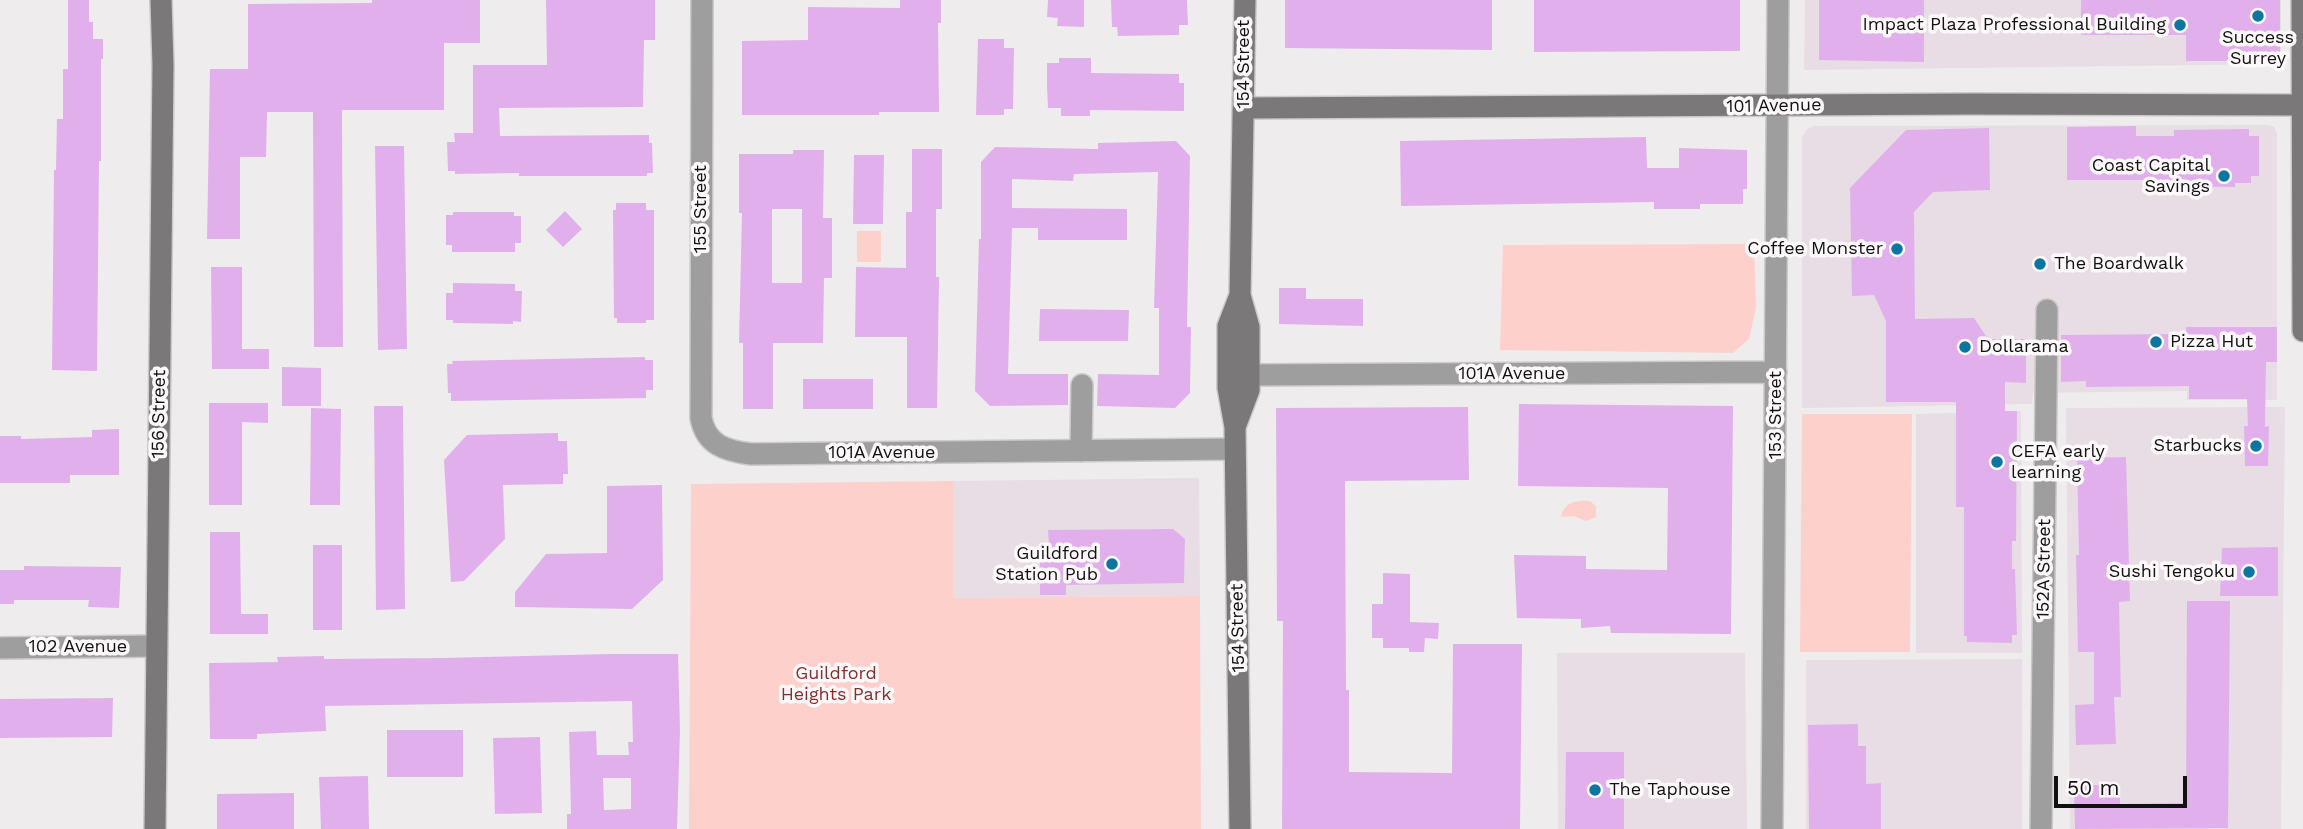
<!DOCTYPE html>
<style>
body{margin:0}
#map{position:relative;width:2303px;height:829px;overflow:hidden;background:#efecee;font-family:"Work Sans",sans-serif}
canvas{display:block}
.scale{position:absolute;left:2054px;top:776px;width:133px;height:32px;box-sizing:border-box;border:4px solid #121112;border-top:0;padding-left:9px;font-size:21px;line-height:24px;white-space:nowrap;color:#121112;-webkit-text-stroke:5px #fdf9fb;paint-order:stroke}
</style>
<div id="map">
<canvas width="2303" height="829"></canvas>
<div class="scale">50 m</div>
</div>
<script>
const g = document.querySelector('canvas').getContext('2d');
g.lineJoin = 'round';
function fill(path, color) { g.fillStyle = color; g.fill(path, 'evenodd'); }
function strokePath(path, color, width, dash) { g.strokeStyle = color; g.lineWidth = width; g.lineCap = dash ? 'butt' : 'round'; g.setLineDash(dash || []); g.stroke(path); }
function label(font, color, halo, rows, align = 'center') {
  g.font = font + ' "Work Sans",sans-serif'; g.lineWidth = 7; g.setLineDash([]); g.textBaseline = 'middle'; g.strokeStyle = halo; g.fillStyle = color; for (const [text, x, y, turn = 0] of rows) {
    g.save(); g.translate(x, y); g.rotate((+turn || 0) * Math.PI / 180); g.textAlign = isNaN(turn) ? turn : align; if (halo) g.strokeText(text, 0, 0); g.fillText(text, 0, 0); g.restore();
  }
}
const built = new Path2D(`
 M1805,0H2281V64L1804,70Z
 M2269,125L2274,127L2277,133V400H2187V391L2033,393L2032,404L1802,408V137L1806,130L1813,126Z
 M2285,407L2281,829H2070L2066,408Z
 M2021,411L2022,653H1916V414Z
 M1199,478L1200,596L953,598L954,481Z
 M1557,653H1745L1747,829H1558Z
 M2022,659V829H1806V660Z`);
const green = new Path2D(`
 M857,231H881V262H857Z
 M1754,244L1756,307L1749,339L1733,353L1500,350L1503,245Z
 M1802,414H1912L1910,652H1800Z
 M954,481L953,598L1200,596L1201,829H689L691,484Z
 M1590,501L1596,506V517L1586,521L1574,516L1561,517C1564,502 1576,500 1590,501Z`);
const building = new Path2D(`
 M68,0H89V22H93V39H103V59H101V161H99L97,371L52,370L54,170H56L57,119H63V69H68Z
 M372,0H480V43H444V110H342L343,347H314L313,112H267L266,157H240V239H207L210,69H248V4L372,3Z
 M546,0H655V40H644L643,107L499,108L500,136L649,135V143H652L653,173H647V176H519V173L455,174V171H448L447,142H455L454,133H473V65H547Z
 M900,0H941V23H938L939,112H879V115H742V41L808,40V7L900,8Z
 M1048,0H1084V27L1057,26L1058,18L1047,17Z
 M1111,0H1187L1188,25H1179V35L1118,36L1117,27H1112Z
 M1285,0H1492V50L1285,48Z
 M1534,0H1740V51L1534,52Z
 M1819,0H1924V62L1819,60Z
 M2081,0H2280V61H2186V35H2081Z
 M978,39H1004V48H1014L1013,109H1004V115H976Z
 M1059,58H1091V73L1179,74V83H1184V111L1090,110V116H1061V108H1048L1047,87V63H1059Z
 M2136,126V136H2174V130L2249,129V136H2259V176H2251V183H2235V187L2157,186L2156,180H2067V127Z
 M1989,128L1990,190L1933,192L1914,212L1915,319L1974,318L1988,339H2026V383L2005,382V411H2017L2016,541H2012V569H2015L2017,635H2012V643L1967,642V636H1964V507H1956V402H1886V321L1874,295L1852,296L1850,188L1906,130Z
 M1646,137L1647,168H1679V148L1747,150V189H1743V204H1700V209H1654V202L1401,206L1400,141Z
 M1176,141L1190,156L1187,327H1191L1190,393L1175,408L1097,406L1098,374L1159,375V308H1154L1158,172L1074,174L1073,181L1012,179V208L1127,209V240H1038V228H1012L1008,374H1068V405L990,406L975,391L979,239H981V162L995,147L1098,149V143Z
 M375,146H404L407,349L378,350Z
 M912,149H942V209H936V277H939L937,408H907V337H855L856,267L906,268V212H912Z
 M793,150H824L823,218H832V278H824L823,343H773V409H743V343H739L742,213H739V154H793ZM772,209H802V283H772Z
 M854,155H884L883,224H853Z
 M616,203H646V210H654V320H646V323H617V318H614L613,210H616Z
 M565,211L582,229L563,247L546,230Z
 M453,212H514V216H521V243H515V252H452V245H446V215H453Z
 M211,267H242V349H269V369H212Z
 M453,283L515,284V291H522L521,322L513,321V324L453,323V320H446V293H453Z
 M1279,288H1306V299H1363V326L1279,324Z
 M1040,309L1129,310L1128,341H1039Z
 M2186,327H2277V362H2266L2265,427L2269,426L2268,466H2245L2244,426H2248L2247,399H2189V386L2086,387V381L2061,382V335L2186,334Z
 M645,357V360H653V390H646V398L451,401V393H448L447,364H453L452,361Z
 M282,367L321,368V406H282Z
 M803,379H873V409H803Z
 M209,403H268V423L242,422V505H209Z
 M1519,404L1733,406L1731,634L1611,633L1610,626L1581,628V619L1517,618L1514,555L1586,556V569L1667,570L1668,488L1518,486Z
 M374,406H403L405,609L376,610Z
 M1468,407L1469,480L1345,481L1346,690H1349V772L1452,773L1453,644H1522L1520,829H1282L1283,621H1277L1276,408Z
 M311,408L341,409L340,505H310Z
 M119,429V475H70V483H0V436H21V439L92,437V430Z
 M558,433V441H567L568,474H563V484L503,485L505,539L464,581L451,582L444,460L467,435Z
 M2126,457L2130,601L2119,602L2121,697H2114L2116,744L2076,745L2075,705L2094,704V652H2078L2076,555H2079L2077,458Z
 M662,485L663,580L632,609L515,607V592L546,554L607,553V486Z
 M1173,529L1185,539L1184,583L1066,585V595H1040V545H1049L1048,530Z
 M210,532H240L241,614H268V634H210Z
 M313,545H342V630H313Z
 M2278,547V596H2220L2222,548Z
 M24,566L121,567L119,608L88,607L89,600H14V604H0V570H24Z
 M1383,573L1410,574V622L1439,623L1438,639L1425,638L1424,652H1409V648H1383V638H1372V604H1383Z
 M2187,601H2230L2228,828L2075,829L2074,785H2120V804L2186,803Z
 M610,654H678L680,730L677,829H567V814H571L569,732L596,731L597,755H629L628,742H633L632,701L325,706L326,731L257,734V739H210L209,663L278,662L277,657L324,656V659L441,658ZM603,778H631V809L604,810Z
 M113,698L112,737L0,738V699Z
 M1858,724V746H1866V784L1881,783V829H1809L1808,725Z
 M387,730H463V777H387Z
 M540,737L542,813L495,814L493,738Z
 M1566,752H1624V829H1565Z
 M368,776L369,829H321L319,777Z
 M294,793V829H217V794Z`);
const street = new Path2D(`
 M702,0L701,418C706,445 726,451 751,454L1235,449
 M1249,375L1776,372
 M1081,451L1082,385
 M0,648L156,646
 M1772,829L1778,0
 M2041,829L2047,310`);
const secondary = new Path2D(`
 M2302,0L2303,331
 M1244,108L1970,104L2303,105
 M1240,295L1228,326V388L1235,427L1240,829
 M1235,427L1249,390V327L1240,295L1245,0
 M155,829L163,65L161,0`);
const markers = [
 [2258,16,7,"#0c76a1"],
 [2180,25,7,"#0c76a1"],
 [2224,176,7,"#0c76a1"],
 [1897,249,7,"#0c76a1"],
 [2040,264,7,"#0c76a1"],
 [2156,342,7,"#0c76a1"],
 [1965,347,7,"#0c76a1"],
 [2256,446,7,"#0c76a1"],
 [1997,462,7,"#0c76a1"],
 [1112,564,7,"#0c76a1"],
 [2249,572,7,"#0c76a1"],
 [1595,790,7,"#0c76a1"]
];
const poiNames = [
 ["Impact Plaza Professional Building",2166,25],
 ["Success",2258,38,"center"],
 ["Surrey",2258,59,"center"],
 ["Coast Capital",2210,166],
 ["Savings",2210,187],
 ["Coffee Monster",1883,249],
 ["The Boardwalk",2054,264,"left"],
 ["Pizza Hut",2170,342,"left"],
 ["Dollarama",1979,347,"left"],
 ["Starbucks",2242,446],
 ["CEFA early",2011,452,"left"],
 ["learning",2011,473,"left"],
 ["Guildford",1098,554],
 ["Station Pub",1098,575],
 ["Sushi Tengoku",2235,572],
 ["The Taphouse",1609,790,"left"]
];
const streetNames = [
 ["154 Street",1244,64,-90],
 ["101 Avenue",1774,106,-1],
 ["155 Street",701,209,-90],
 ["101A Avenue",1512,374],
 ["156 Street",159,414,-89],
 ["153 Street",1776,415,-90],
 ["101A Avenue",882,453],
 ["152A Street",2044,569,-89],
 ["154 Street",1238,628,-91],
 ["102 Avenue",78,647]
];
const parkNames = [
 ["Guildford",836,674],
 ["Heights Park",836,695]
];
fill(built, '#e8dde4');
fill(green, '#fed0cb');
fill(building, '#e1b0ec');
strokePath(street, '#ccc9cb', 24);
strokePath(secondary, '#ccc9cb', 24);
strokePath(street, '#9f9e9e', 21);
strokePath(secondary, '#7a7878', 21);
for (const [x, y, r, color] of markers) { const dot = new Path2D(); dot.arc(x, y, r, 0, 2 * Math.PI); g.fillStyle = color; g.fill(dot); strokePath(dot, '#fdf9fb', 2.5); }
label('18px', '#121112', '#fdf9fb', poiNames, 'right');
label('18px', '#121112', '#fdf9fb', streetNames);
label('18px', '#8a2c2a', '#fdf9fb', parkNames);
</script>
